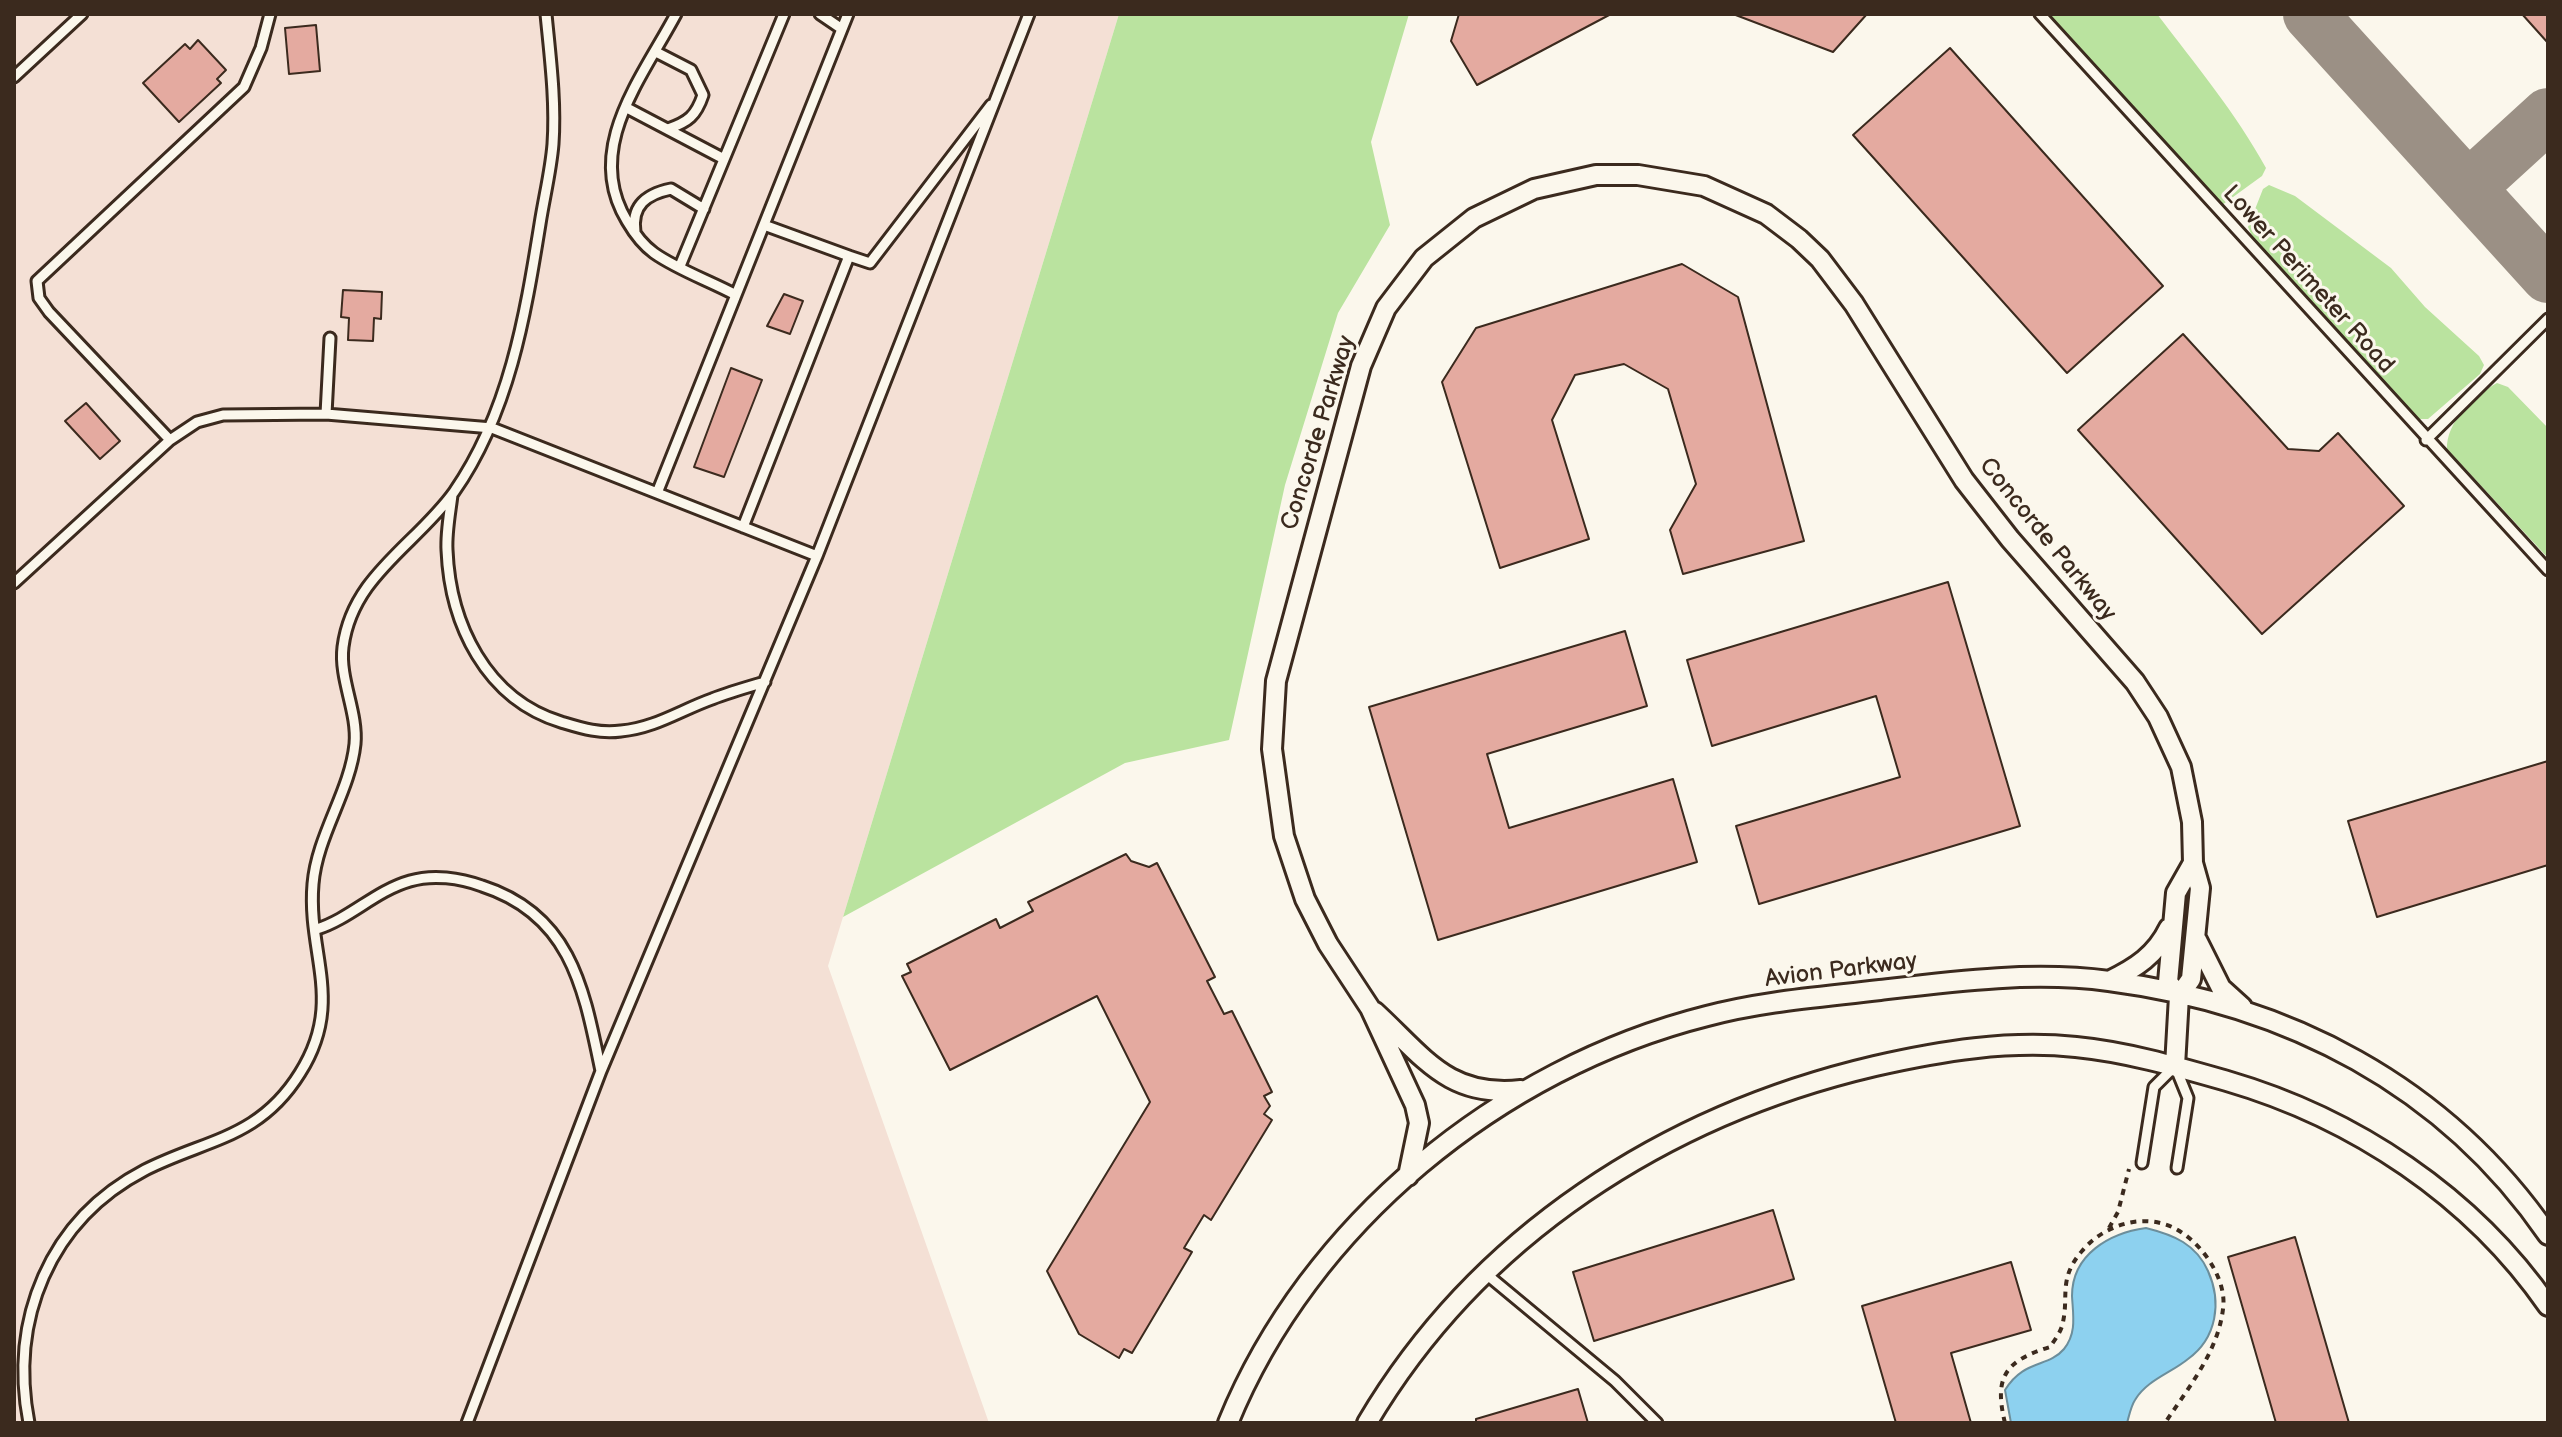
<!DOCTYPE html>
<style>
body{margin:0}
#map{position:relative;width:2562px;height:1437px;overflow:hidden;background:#fbf7ec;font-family:"Balsamiq Sans",sans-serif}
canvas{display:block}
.frame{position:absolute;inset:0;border:16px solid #3b2a1e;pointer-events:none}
</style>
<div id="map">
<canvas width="2562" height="1437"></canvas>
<div class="frame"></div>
</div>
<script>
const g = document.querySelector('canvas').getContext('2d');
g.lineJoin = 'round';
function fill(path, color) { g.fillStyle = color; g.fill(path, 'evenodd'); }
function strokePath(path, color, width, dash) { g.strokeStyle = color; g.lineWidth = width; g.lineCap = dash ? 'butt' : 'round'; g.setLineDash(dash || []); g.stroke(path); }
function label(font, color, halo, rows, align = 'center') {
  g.font = font + ' "Balsamiq Sans",sans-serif'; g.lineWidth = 6; g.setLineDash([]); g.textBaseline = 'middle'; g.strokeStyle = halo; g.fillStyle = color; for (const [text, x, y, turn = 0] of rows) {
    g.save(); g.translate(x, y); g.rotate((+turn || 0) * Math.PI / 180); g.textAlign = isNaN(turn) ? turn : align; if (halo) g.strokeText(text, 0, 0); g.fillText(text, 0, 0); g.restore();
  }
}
const built = new Path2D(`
 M14,14H1119L828,966L989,1423H14Z`);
const green = new Path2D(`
 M1119,14H1409L1371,142L1390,225L1338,313L1285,485L1229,740L1125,763L843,917Z
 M2049,14H2157C2195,64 2236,113 2266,168L2262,176L2222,205Z
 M2269,185L2295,196L2391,268L2425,307L2479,356L2484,365L2480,374L2428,419H2416L2252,236L2248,227L2263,189Z
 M2497,383L2508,387L2548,428V558L2447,449C2446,422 2474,396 2497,383Z`);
const water = new Path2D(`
 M2146,1228C2174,1235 2196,1244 2208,1271C2222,1302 2217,1338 2188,1359C2171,1373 2147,1380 2135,1400C2131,1406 2129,1416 2127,1423H2011L2005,1390C2024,1359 2048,1368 2064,1349C2077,1333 2073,1315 2072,1296C2072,1254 2110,1233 2146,1228Z`);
const taxiway = new Path2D(`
 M2310,14L2548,276
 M2468,188L2548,115`);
const building = new Path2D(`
 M1459,14H1611L1477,85L1451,41Z
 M1733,14H1867L1833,52Z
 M2522,14H2548V43Z
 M316,25L320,71L289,74L285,28Z
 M198,40L226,70L217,79L221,83L179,122L143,83L185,44L190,49Z
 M1950,48L2163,286L2067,373L1853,135Z
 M1682,264L1738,297L1804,541L1683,574L1670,530L1696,484L1668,389L1624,364L1575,375L1552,420L1589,539L1500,568L1442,382L1476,328Z
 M343,290L382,292L381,319L374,318L373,341L348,340L349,318L341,317Z
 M784,294L803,301L790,334L767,326Z
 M2183,334L2288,449L2319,451L2338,433L2404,506L2262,634L2078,430Z
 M731,368L762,380L724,477L694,467Z
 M86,403L120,441L100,459L65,421Z
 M1948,582L2020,826L1759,904L1736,826L1900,777L1876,696L1712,746L1687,660Z
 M1625,631L1647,706L1487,754L1509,828L1673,779L1697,862L1438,940L1369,707Z
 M2548,761V865L2377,917L2348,821Z
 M1126,854L1131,861L1149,867L1157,863L1215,977L1207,981L1224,1014L1232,1011L1272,1092L1264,1096L1270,1106L1264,1114L1272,1120L1211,1220L1204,1215L1184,1248L1192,1252L1132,1353L1124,1349L1119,1358L1079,1334L1047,1271L1150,1102L1097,996L950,1070L902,976L911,972L907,964L996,919L1000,928L1033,911L1028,902Z
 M1773,1210L1794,1279L1594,1341L1573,1272Z
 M2295,1237L2349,1423H2276L2228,1257Z
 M2011,1262L2031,1330L1951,1353L1971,1423H1896L1862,1306Z
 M1578,1389L1588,1423H1476V1419Z`);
const path = new Path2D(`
 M2109,1228L2118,1212L2129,1169
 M2005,1423C1994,1378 2004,1361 2050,1347C2054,1341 2060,1333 2062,1326C2070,1297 2057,1280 2082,1251C2101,1228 2135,1215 2164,1224C2196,1233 2228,1277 2223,1309C2218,1352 2188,1388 2165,1423`);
const lane = new Path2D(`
 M676,14C642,78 583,149 627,221C634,233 643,245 654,253C678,270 710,281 736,295
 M820,14L842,29
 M2040,14L2548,570
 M656,52L691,70L703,95C696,116 688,122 668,129
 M14,77L82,14
 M627,108L724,159
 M635,232C631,205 647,194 671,189L704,209
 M849,256L870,263L991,105
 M680,266L784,14
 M326,414L330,338
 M170,440L49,312L39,298L37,281L244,87L261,48L270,14
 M2426,440L2548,319
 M657,493L848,14
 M452,495C450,512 446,532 447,550C450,624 486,699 561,722C581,728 599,734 621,731C655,728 681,710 712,699C730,692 748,687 765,682
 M743,527L849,256L764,225
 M14,583L170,440L197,422L223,415L326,414L492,428L817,556
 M317,929C351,918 375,891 410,881C433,874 460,878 482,886C572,915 584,990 601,1071
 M2142,1163L2154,1087L2175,1066L2188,1098L2177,1168
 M1485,1273L1615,1381L1657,1423
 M29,1423C9,1320 49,1220 145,1170C206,1139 259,1139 300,1073C345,1002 307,954 313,884C317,835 350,792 355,744C358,712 339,679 343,647C352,576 416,545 454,492C509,413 525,317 540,224C544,198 551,170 553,144C556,101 550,56 546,14
 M467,1423L601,1071L817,556L1029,14`);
const street = new Path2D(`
 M2197,940L2221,988L2242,1007
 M2109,981C2136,968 2156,955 2169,928
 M2179,996L2168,982L2176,893L2193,863
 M1375,1012C1424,1057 1448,1098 1521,1090
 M1408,1176L1419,1123L1415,1105L1370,1008L1328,944L1305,899L1284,836L1272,749L1276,681L1361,366L1386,308L1424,258L1474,218L1534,189L1596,175H1638L1704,186L1766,214L1799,239L1820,259L1854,304L1964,480L2010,539L2135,682L2158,717L2181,767L2192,822L2193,863L2200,888L2191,979L2179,996L2175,1066
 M1228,1423C1309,1224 1500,1068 1707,1016C1763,1001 1822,997 1880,990C1955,981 2033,971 2109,981C2287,1004 2445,1085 2548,1235
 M1367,1423C1478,1235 1666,1115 1875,1066C1941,1051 2008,1040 2076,1047C2127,1052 2178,1067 2227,1081C2354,1118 2472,1196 2548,1306`);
const streetNames = [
 ["Lower Perimeter Road",2308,280,48],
 ["Concorde Parkway",1319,433,-73],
 ["Concorde Parkway",2047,540,51],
 ["Avion Parkway",1841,971,-7]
];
fill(built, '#f4e0d5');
fill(green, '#bae39f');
fill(water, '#8dd1ef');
strokePath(water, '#6c8e9b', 2);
strokePath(taxiway, '#9b9085', 54);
fill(building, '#e4aaa0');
strokePath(building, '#3b2a1e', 2);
strokePath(lane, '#3b2a1e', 15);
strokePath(street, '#3b2a1e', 24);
strokePath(path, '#3b2a1e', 4, [6, 6]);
strokePath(lane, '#fbf7ec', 9);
strokePath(street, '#fbf7ec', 18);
label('24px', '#3b2a1e', '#fbf7ec', streetNames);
</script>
